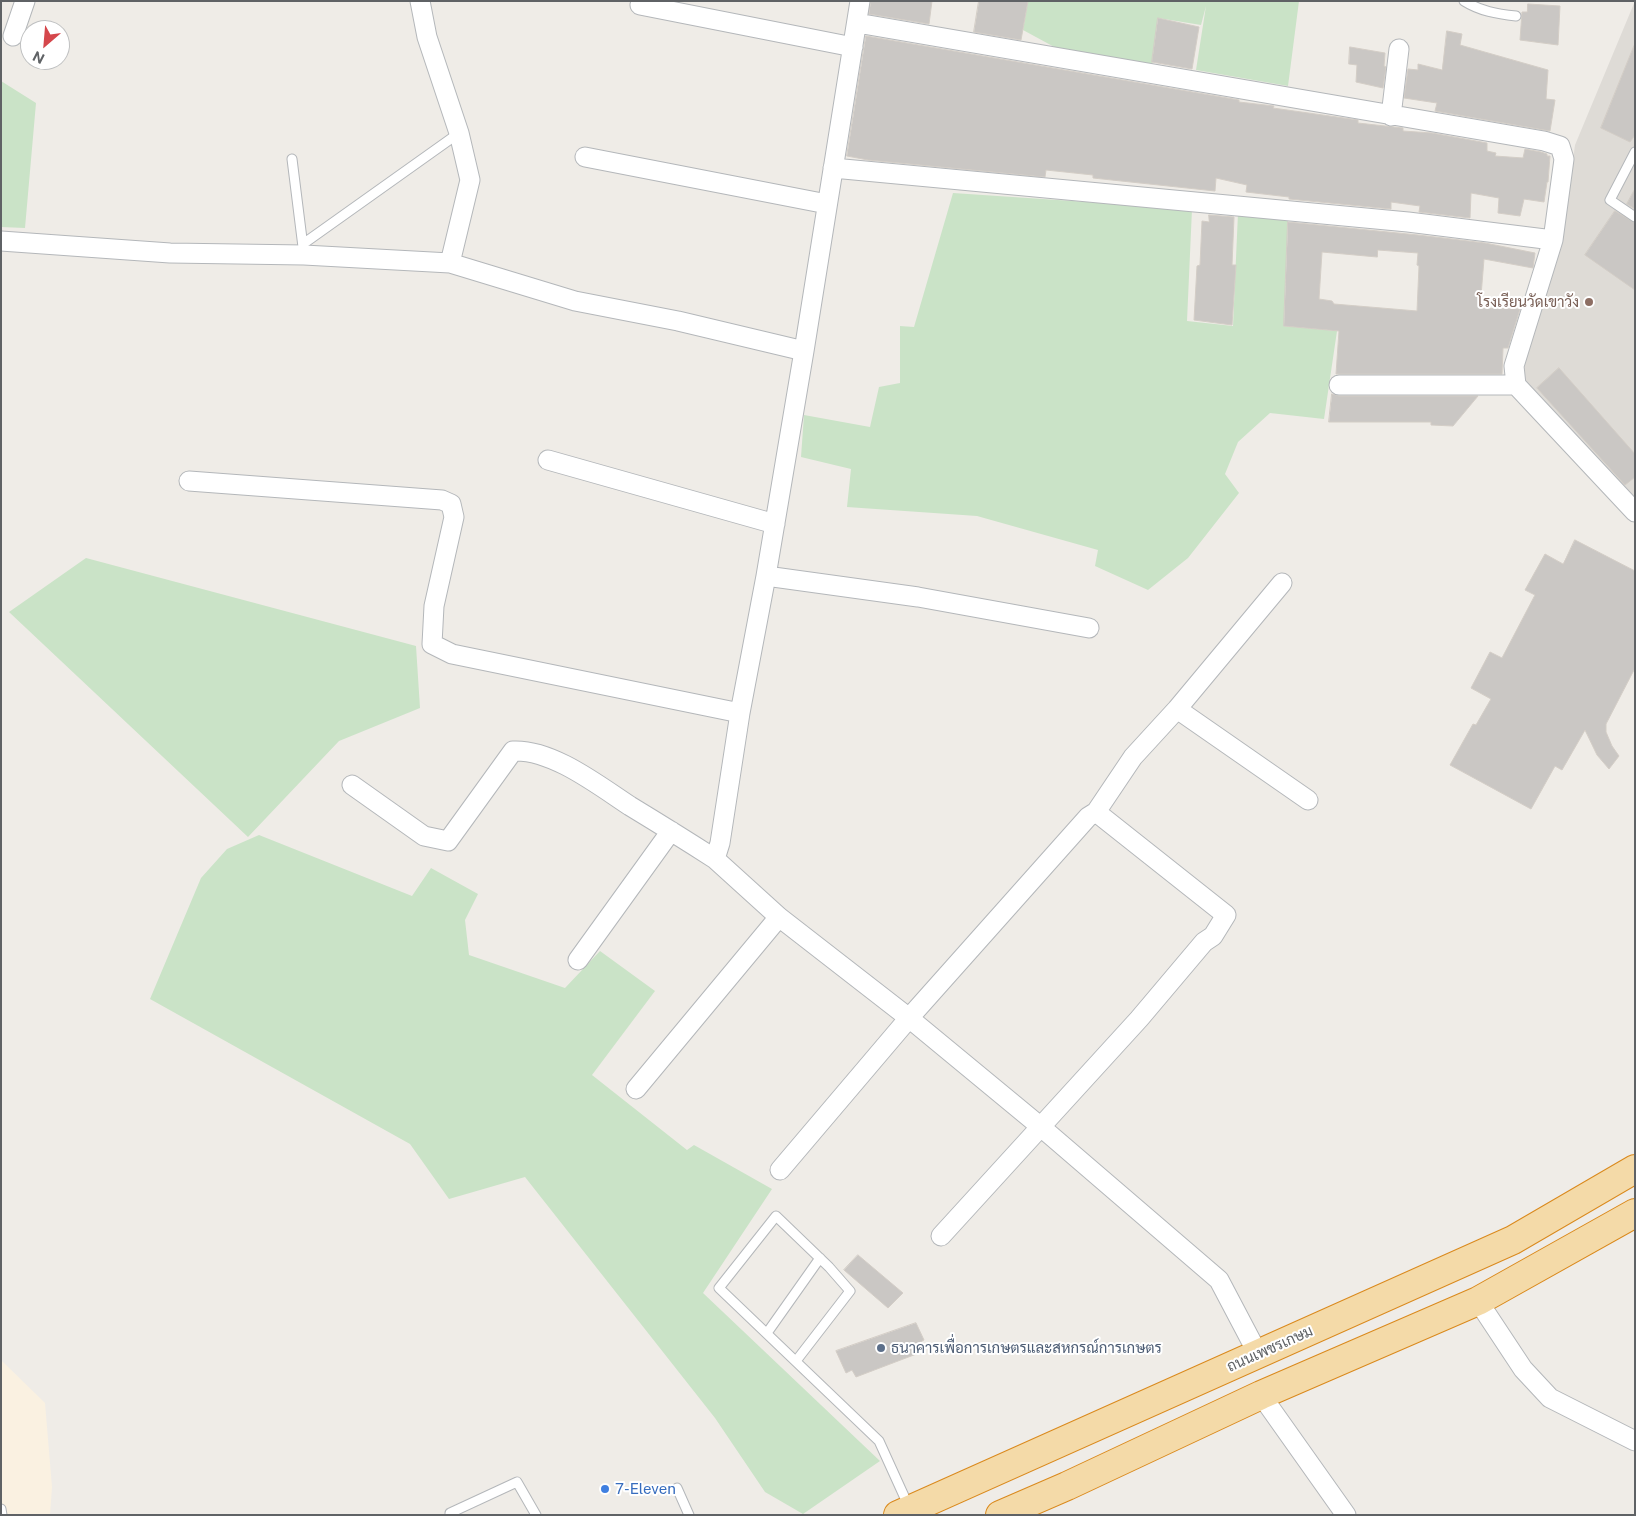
<!DOCTYPE html>
<meta charset="utf-8">
<style>
body{margin:0}
#map{position:relative;width:1636px;height:1516px;overflow:hidden;background:#efece7;font-family:"Public Sans",sans-serif}
canvas{display:block}
.frame{position:absolute;inset:0;border:2px solid #5f6265;pointer-events:none}
.north{position:absolute;left:20px;top:20px;width:50px;height:50px;box-sizing:border-box;background:#fff;border:1px solid #bfc0c1;border-radius:50%;rotate:207deg;font-size:14px;font-weight:700;line-height:20px;text-align:center;color:#5f6265}
.north::after{content:'';display:block;margin:auto;width:18px;height:22px;background:#d5474c;clip-path:polygon(50% 0,100% 100%,50% 72%,0 100%)}
</style>
<div id="map">
<canvas width="1636" height="1516"></canvas>
<div class="frame"></div>
<div class="north">N</div>
</div>
<script>
const g = document.querySelector('canvas').getContext('2d');
g.lineJoin = 'round';
function fill(path, color) { g.fillStyle = color; g.fill(path, 'evenodd'); }
function strokePath(path, color, width, dash) { g.strokeStyle = color; g.lineWidth = width; g.lineCap = dash ? 'butt' : 'round'; g.setLineDash(dash || []); g.stroke(path); }
function label(font, color, halo, rows, align = 'center') {
  g.font = font + ' "Public Sans",Sarabun,sans-serif'; g.lineWidth = 4; g.setLineDash([]); g.textBaseline = 'middle'; g.strokeStyle = halo; g.fillStyle = color; for (const [text, x, y, turn = 0] of rows) {
    g.save(); g.translate(x, y); g.rotate((+turn || 0) * Math.PI / 180); g.textAlign = isNaN(turn) ? turn : align; if (halo) g.strokeText(text, 0, 0); g.fillText(text, 0, 0); g.restore();
  }
}
const commercial = new Path2D(`
 M1,1360L45,1403L52,1487L50,1515H1Z`);
const education = new Path2D(`
 M1635,1V497L1525,387L1524,359L1561,245L1575,145Z`);
const green = new Path2D(`
 M1028,1H1299L1288,86L1196,70L1206,6L1201,25L1158,18L1152,67L1058,49L1023,30Z
 M1,81L36,103L25,228L1,227Z
 M953,193L1192,209L1187,321L1233,326L1238,213L1288,219L1284,326L1337,331L1324,419L1270,413L1238,442L1225,474L1239,493L1188,558L1148,590L1095,566L1098,550L977,516L847,507L851,469L801,457L804,415L870,427L879,387L900,383V326L914,327Z
 M86,558L416,646L420,708L339,741L248,837L9,612Z
 M259,835L412,896L431,868L478,894L465,920L469,955L565,988L600,951L655,991L592,1075L687,1150L694,1145L772,1189L703,1293L880,1461L803,1514L765,1492L715,1418L525,1177L449,1199L410,1144L150,999L201,878L227,849Z`);
const building = new Path2D(`
 M871,1H932L929,24L869,14Z
 M979,1H1028L1021,40L974,32Z
 M1528,4L1560,6L1558,45L1520,40L1522,12H1527Z
 M1158,18L1199,27L1192,69L1152,62Z
 M1447,31L1462,34L1460,45L1548,70L1546,99L1555,100L1550,131L1435,111L1437,103L1404,98L1408,69L1418,70V64L1442,70Z
 M866,36L1239,100V102L1274,106L1273,108L1358,120V123L1403,128V131L1432,133L1487,143V151L1496,153L1495,156L1523,158L1525,149L1541,152L1547,154V156H1550L1548,182H1547L1544,202L1524,199L1520,216L1498,213L1499,198L1471,193L1470,218L1419,212L1420,206L1391,202V209L1289,199V197L1246,192L1247,185L1216,178L1215,191L1093,178V175L1046,170L1045,177L868,160L847,156Z
 M1634,46L1635,135L1630,142L1601,128Z
 M1350,47L1385,53L1384,66L1386,67L1383,88L1356,82L1357,65L1349,64Z
 M1635,189V209L1627,204Z
 M1615,211L1635,223V290L1585,255Z
 M1209,215L1234,217L1232,265H1236L1232,325L1194,320L1197,266L1200,265L1202,221L1209,222Z
 M1288,222L1418,235L1485,243L1535,253L1533,268L1484,259L1480,308L1520,309L1508,348H1503L1502,374H1336L1339,331L1284,326ZM1378,250L1418,253L1417,265L1419,266L1417,311L1334,304L1332,301L1319,299L1322,252L1377,257Z
 M1559,368L1635,454V477L1625,485L1537,388Z
 M1332,394L1339,396H1478L1453,426L1431,425V422H1329Z
 M1575,540L1635,571V668L1606,724V732L1612,746L1619,756L1609,769L1597,755L1585,730L1562,770L1555,766L1531,809L1450,765L1473,724L1476,725L1491,699L1471,688L1490,652L1502,658L1535,595L1525,590L1545,554L1563,564Z
 M858,1255L903,1293L888,1308L844,1270Z
 M916,1323L924,1340L915,1345L919,1353L856,1377L852,1370L846,1373L836,1351Z`);
const service = new Path2D(`
 M1464,1C1480,11 1497,14 1516,16
 M1635,152L1610,200L1635,217
 M292,159L303,247
 M303,244L459,133
 M767,1333L820,1258
 M796,1361L850,1291L829,1267L776,1216L719,1288L879,1441L909,1507
 M677,1488L689,1515
 M1,1509L2,1515
 M450,1515V1513L517,1482L536,1515`);
const minor = new Path2D(`
 M420,1L427,37L459,133L470,180L450,263
 M860,1L804,351L766,576L740,713L720,843L715,859L779,917L909,1018L1041,1127L1219,1280L1258,1354
 M640,5L853,47
 M857,23L1544,141L1560,146L1564,159L1553,240L1514,366L1516,385L1635,512
 M13,36L25,1
 M1391,116L1399,49
 M585,157L827,204
 M833,168L1408,222L1553,240
 M1,241L170,253L304,255L450,263L575,301L678,321L804,351
 M1339,385H1516
 M548,460L775,524
 M189,481L442,500L451,504L454,517L434,606L432,644L452,654L740,713
 M766,576L918,597L1089,628
 M1177,709L1308,800
 M352,785L424,836L448,841L513,751C552,749 598,785 630,806C658,823 687,841 715,859
 M578,960L671,831
 M636,1089L779,917
 M780,1170L909,1018L1088,817L1096,812L1133,757L1177,709L1282,583
 M941,1236L1139,1019L1204,942L1213,936L1226,915L1096,812
 M1478,1301L1523,1369L1550,1398L1635,1441
 M1261,1395L1346,1515`);
const trunk = new Path2D(`
 M898,1515L1513,1240L1635,1169
 M1000,1515L1067,1486L1261,1395L1478,1301L1635,1213`);
const markers = [
 [1589,302,5,"#8d6e63"],
 [881,1348,5,"#5c6f8a"],
 [605,1489,5,"#3f7fe0"]
];
const educationNames = [
 ["โรงเรียนวัดเขาวัง",1579,302]
];
const serviceNames = [
 ["ธนาคารเพื่อการเกษตรและสหกรณ์การเกษตร",891,1348]
];
const streetNames = [
 ["ถนนเพชรเกษม",1270,1349,-24]
];
const shopNames = [
 ["7-Eleven",615,1489]
];
fill(commercial, '#faf1e1');
fill(education, '#dedbd6');
fill(green, '#cae3c7');
fill(building, '#cac7c4');
strokePath(building, '#d3cdc6', 1);
strokePath(service, '#b4b7ba', 11);
strokePath(minor, '#b4b7ba', 21);
strokePath(trunk, '#da891c', 30);
strokePath(service, '#fff', 9);
strokePath(minor, '#fff', 19);
strokePath(trunk, '#f4daa8', 28);
for (const [x, y, r, color] of markers) { const dot = new Path2D(); dot.arc(x, y, r, 0, 2 * Math.PI); g.fillStyle = color; g.fill(dot); strokePath(dot, '#fff', 2); }
label('15px', '#785e54', '#fff', educationNames, 'right');
label('15px', '#4e5e75', '#fff', serviceNames, 'left');
label('15px', '#5f6265', '#fff', streetNames);
label('15px', '#366cbe', '#fff', shopNames, 'left');
</script>
